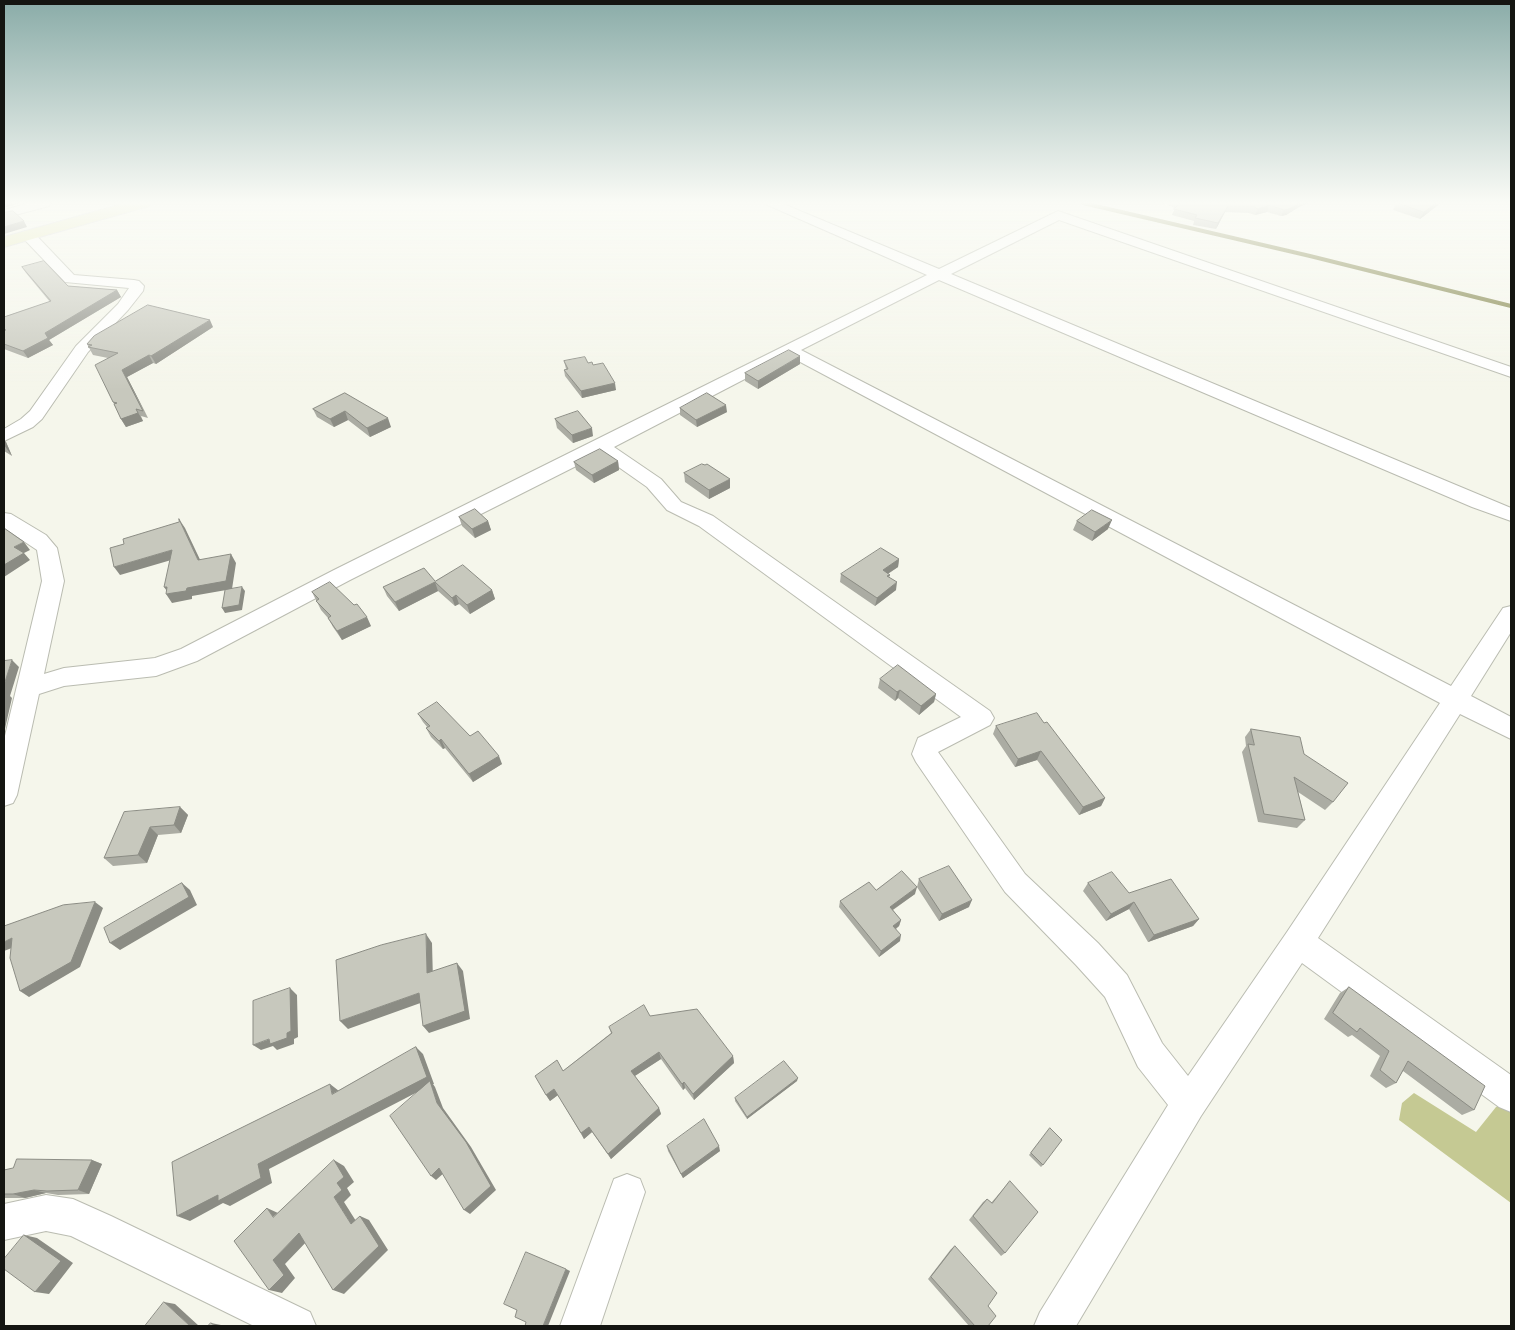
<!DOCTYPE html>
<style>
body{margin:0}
#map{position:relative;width:1515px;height:1330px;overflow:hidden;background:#f5f6eb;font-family:Quicksand,sans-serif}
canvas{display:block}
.frame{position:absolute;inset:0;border:5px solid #141511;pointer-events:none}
</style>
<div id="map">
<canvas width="1515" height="1330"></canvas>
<div class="frame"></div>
</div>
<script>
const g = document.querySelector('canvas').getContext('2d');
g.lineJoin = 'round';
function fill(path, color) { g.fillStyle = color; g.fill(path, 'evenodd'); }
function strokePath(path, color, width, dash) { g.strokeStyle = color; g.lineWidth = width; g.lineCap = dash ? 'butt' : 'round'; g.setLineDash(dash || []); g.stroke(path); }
const green = new Path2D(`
 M1414,1093L1476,1132L1496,1107L1505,1102L1511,1107V1203L1399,1120L1402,1103Z`);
const stream = new Path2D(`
 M1083,203L1310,256L1511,306`);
const minor = new Path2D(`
 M29,203H51L49,206L4,218V210Z
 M763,203H781L939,269L1058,211L1511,367V377L1059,220L951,274L1511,508V521L1472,507L939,280L801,350L1451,686L1503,608L1511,606V632L1471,696L1511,717V739L1460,714L1318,938L1511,1075V1112L1499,1107L1302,963L1201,1116L1076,1326H1034L1040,1312L1168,1105L1138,1067L1105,997L1076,965L1005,892L916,762L912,754L918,738L961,717L699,526L667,510L647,487L600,454L350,580L197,661L156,676L64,686L39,694L17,795L13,803L4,806V740L42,581L37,550L4,528V513L11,514L46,535L57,548L64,581L44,674L64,668L155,658L181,649L334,570L927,275ZM789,356L1440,703L1287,932L1188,1076L1162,1043L1127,975L1098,943L1025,874L938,752L990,725L994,718L990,711L713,516L681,502L661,479L614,447Z
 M28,231L33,232L74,275L134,280L139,281L144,286L143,291L128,310L88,352L42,419L33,427L4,441V429L21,419L30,411L76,346L118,304L129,288L65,282L23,238L21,235L23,232Z
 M627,1174L640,1179L645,1192L600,1326H560L614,1179Z
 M46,1195L73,1199L111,1216L310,1312L316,1326H254L71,1236L46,1231L4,1240V1204Z`);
const major = new Path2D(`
 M126,203H151L149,206L4,247V237Z`);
const wall = new Path2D(`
 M1162,203H1309L1301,206L1286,215L1281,216L1267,212L1255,215L1249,213L1225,212L1216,229L1193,225L1194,221L1172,215L1175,208Z
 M1396,203H1441L1420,219L1393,210Z
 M22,267L68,286L117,290L121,297L49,340L53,345L28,358L4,349V317L50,302L26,273Z
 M213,327L156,364L153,363L127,377L148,418L141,416L143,421L126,427L121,419L113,402L108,358L93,355L87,344Z
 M564,361L588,363L593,365L616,390L582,398L565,376L564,370L566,369Z
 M800,364L758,389L745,381V373Z
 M345,393L391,427L370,437L348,420L334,427L317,417L313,409Z
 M680,408L727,412L697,427L680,415Z
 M555,419L593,436L573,443L557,428Z
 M4,440L6,442L12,456L4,451Z
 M618,461L619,470L594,483L576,470L574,462Z
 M684,473L730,488L709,499L685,482Z
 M459,517L488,521L491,530L475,538L462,526Z
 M1077,521L1108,529L1092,541L1073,530Z
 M899,559L898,567L888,574L890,575L889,578L896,590L875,606L840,582L841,574Z
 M435,581L492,590L495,599L470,614L459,604L455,606L438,591L399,611L387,596L383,587Z
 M312,592L371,626L342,640L333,627L328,618L321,610Z
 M880,679L936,694L934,702L919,715L898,698L895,701L878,688Z
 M418,714L470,736L502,764L473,782L445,748L443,749L431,737L426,728H428L423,722Z
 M1044,723L1105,798L1101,806L1079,815L1037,760L1015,767L993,734L996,726Z
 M1251,729L1304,754L1333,802L1325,810L1298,792L1305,820L1297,828L1258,822L1242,752L1246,746L1245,737Z
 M180,807L188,815L181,833L158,835L147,863L113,866L104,858Z
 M919,879L969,907L939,921L917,887Z
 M1088,883L1129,893L1199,919L1193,926L1148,942L1129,909L1106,921L1083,891Z
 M876,890L915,894L893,910L901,920L899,926L896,929L900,941L879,957L839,907L840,901Z
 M1349,987L1474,1110L1462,1115L1403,1071L1396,1083L1386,1088L1370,1076L1380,1056L1352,1035L1348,1037L1324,1019L1340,993Z
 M650,1016L733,1056L734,1063L694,1100L685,1088L683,1090L661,1059L635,1076L659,1108L661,1114L611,1159L592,1132L584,1139L558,1095L550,1101L546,1095L563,1071L611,1033L609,1027Z
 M797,1081L747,1119L735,1101V1098Z
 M1050,1128L1043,1165L1041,1167L1029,1155Z
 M667,1146L720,1151L683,1178L668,1151Z
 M92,1160L102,1164L89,1194L58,1195L46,1193L25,1198H4V1170Z
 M1010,1181L1005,1253L1001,1256L969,1220L983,1202L987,1199L991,1203Z
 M955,1246L988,1306V1326H969L928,1279L951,1249Z`);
const shadedWall = new Path2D(`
 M4,203H21L4,208Z
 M1298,203H1309L1301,206L1286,215L1281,216L1284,210Z
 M1436,203H1441L1420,219L1424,212Z
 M1269,205L1267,212L1255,215L1258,209Z
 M1228,206L1225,212L1216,229L1218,223Z
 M24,221L27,227L4,234V227Z
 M117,290L121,297L49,340L53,345L28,358L23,351L45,333Z
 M210,320L213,327L156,364L151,356Z
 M149,355L153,363L127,377L148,418L122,370Z
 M800,356V364L758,389V381Z
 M615,383L616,390L582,398L581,391Z
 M726,405L727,412L697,427L696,420Z
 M136,409L143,421L126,427L121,419Z
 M345,411L348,420L334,427L330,419Z
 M388,418L391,427L370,437L367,428Z
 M592,428L593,436L573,443L572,435Z
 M4,440L6,442L12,456L4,445Z
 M618,461L619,470L594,483L592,475Z
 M730,479V488L709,499V490Z
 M179,519L185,528L204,568L198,560Z
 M1112,520L1108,529L1092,541L1095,532Z
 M488,521L491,530L475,538L472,529Z
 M24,542L30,550L24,553L30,560L4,577V565L14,547Z
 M172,550L178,558L120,575L114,567Z
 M231,554L236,563L232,589L192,596V599L172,603L166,594H169L164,587H167L187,588Z
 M899,559L898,567L881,578L883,570Z
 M435,582L438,591L399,611L395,602Z
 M897,582L896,590L875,606L877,598Z
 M242,587L245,591L242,610L225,613L222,608Z
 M492,590L495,599L470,614L467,605Z
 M456,595L459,604L455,606L452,598Z
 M367,617L371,626L342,640L337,631Z
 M12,660L19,667L10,696L12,698L4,733V685Z
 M900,690L898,698L895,701L897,692Z
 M936,694L934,702L919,715L921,706Z
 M441,739L445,748L443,749L439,741Z
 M1041,751L1037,760L1015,767L1018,759Z
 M499,756L502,764L473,782L469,774Z
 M1105,798L1101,806L1079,815L1083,807Z
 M180,807L188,815L181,833L174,825Z
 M150,827L158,835L147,863L138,855Z
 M182,883L190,890L197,905L120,950L110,943Z
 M917,887L915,894L888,913L890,907Z
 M972,900L969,907L939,921L942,914Z
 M95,902L103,908L80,967L29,997L20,991Z
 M1134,902L1129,909L1106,921L1111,914Z
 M1199,919L1193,926L1148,942L1154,935Z
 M901,920L899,926L891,932L893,926Z
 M426,934L432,943L433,981L427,973Z
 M901,935L900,941L879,957L881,951Z
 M12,938L22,944L4,951V942Z
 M457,963L463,971L470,1019L429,1033L423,1026Z
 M290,988L297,995L298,1037L294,1039V1044L277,1050L273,1046L261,1050L253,1045L287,1033Z
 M419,993L426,1001L348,1029L340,1021Z
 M416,1047L423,1054L434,1084H433L435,1087L443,1108L471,1147L496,1190L470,1214L464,1210L437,1103L431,1085L269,1169L272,1183L230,1206L223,1203L190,1221L177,1216Z
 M659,1052L661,1059L633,1077L631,1071Z
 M733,1056L734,1063L694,1100L693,1094Z
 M798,1078L797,1081L747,1119V1117Z
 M684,1082L685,1088L683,1090L682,1084Z
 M330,1084L339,1091L332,1094Z
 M554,1089L558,1095L550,1101L546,1095Z
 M659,1108L661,1114L611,1159L608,1154Z
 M589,1127L592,1132L584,1139L581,1133Z
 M719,1146L720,1151L683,1178L681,1174Z
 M92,1160L102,1164L89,1194L78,1190Z
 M334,1160L344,1166L354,1182L347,1188L351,1195L344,1202L361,1229L351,1224L334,1197L337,1183Z
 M439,1168L445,1172L436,1180L431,1176Z
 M34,1190L46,1193L25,1198L13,1194Z
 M267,1208L278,1213L273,1217Z
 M360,1216L369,1220L388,1250L344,1294L333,1290Z
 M299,1233L310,1238L285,1264L295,1278L282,1293L269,1290L273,1260Z
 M24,1235L37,1238L73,1263L49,1294L35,1292Z
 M566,1269L570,1271L548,1326H543Z
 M164,1302L175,1304L199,1326H190Z
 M211,1323L221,1325L223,1326H215Z`);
const building = new Path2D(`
 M1181,203H1298L1289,209L1284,210L1269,205L1258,209L1252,206H1228L1218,223L1195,218L1197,215L1174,209Z
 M1398,203H1436L1424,212Z
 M13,211L24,221L4,227V213Z
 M44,261L68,286L117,290L45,333L48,338L23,351L4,344V331L6,330L4,328V317L51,301L22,267Z
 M148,305L210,320L151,356L149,355L122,370L143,411L136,409L138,413L121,419L114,404L117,403L113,402L95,365L118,353L88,347L92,345L87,344L94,336Z
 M789,350L800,356L758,381L745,373Z
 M585,357L588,363L592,362L593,365L603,363L615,383L581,391L564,370L568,369L564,361Z
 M345,393L388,418L367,428L345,411L330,419L313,409Z
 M707,393L726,405L696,420L680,408Z
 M578,411L592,428L572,435L555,419Z
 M600,449L618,461L592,475L574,462Z
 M702,464L705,465L707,464L730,479L709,490L684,473Z
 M475,509L488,521L472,529L459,517Z
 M1092,510L1112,520L1095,532L1077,521Z
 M179,519L198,560L231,554L226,581L187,588L186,591L166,594L167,587H164L172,550L114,567L110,548L124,544L123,539L179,522Z
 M4,528L24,542L14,547L24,553L4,565Z
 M881,548L899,559L883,570L890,575L887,576L897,582L877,598L841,574Z
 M463,565L492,590L467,605L456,595L452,598L435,582L395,602L383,587L424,568L435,581Z
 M330,582L354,605L357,604L367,617L337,631L328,618L331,616L316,601L319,599L312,592Z
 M242,587L239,605L222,608L225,590Z
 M12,660L4,685V661Z
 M898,665L936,694L921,706L900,690L897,692L880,679Z
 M437,702L470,736L478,731L499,756L469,774L441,739L439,741L426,728L430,726L418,714Z
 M1037,713L1044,723L1047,722L1105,798L1083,807L1041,751L1018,759L996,726Z
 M1251,729L1300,737L1304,754L1348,783L1333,802L1294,777L1305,820L1264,814L1248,744L1254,745Z
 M180,807L174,825L150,827L138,855L104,858L124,812Z
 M949,866L972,900L942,914L919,879Z
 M902,871L917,887L890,907L901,920L893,926L901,935L881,951L840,901L869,882L876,890Z
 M1112,872L1129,893L1171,879L1199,919L1154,935L1134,902L1111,914L1088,883Z
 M182,883L189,897L110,943L104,928Z
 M95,902L71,962L20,991L10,958L12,938L4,942V926L63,905Z
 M426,934L427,973L457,963L465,1011L423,1026L419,993L340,1021L336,960L381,945Z
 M1349,987L1485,1086L1474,1110L1408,1061L1396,1083L1380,1070L1389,1051L1360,1028L1357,1032L1333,1013Z
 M290,988L291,1031L287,1033V1038L270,1044L269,1039L253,1045V1001Z
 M644,1005L650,1016L697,1009L733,1056L693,1094L684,1082L682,1084L659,1052L631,1071L659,1108L608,1154L589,1127L581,1133L554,1089L546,1095L535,1076L557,1060L563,1071L612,1033L609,1027Z
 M416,1047L427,1077L258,1164L261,1178L218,1201V1195L177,1216L172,1162L330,1084L332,1094Z
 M784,1061L798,1078L747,1117L735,1098Z
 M430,1081L437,1103L466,1142L491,1186L464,1210L439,1168L431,1176L390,1116Z
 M704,1119L719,1146L681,1174L667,1146Z
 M1050,1128L1062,1140L1043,1165L1031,1153Z
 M17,1159L92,1160L78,1190L47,1191L34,1190L13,1194H4V1170L13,1168Z
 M334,1160L344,1177L337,1183L342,1190L334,1197L351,1224L360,1216L379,1246L333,1290L299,1233L273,1260L284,1275L269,1290L234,1241L267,1208L273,1217Z
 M1010,1181L1038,1212L1005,1253L973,1216L987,1199L992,1203Z
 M24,1235L61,1261L35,1292L4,1269V1259Z
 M955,1246L997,1293L988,1306L996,1316L988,1326H975L931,1277Z
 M526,1252L566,1269L543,1326H525L526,1322L515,1317L517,1310L504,1304Z
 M164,1302L190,1326H145Z
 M211,1323L215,1326H208Z`);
fill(green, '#c5c993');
strokePath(stream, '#747737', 4);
strokePath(minor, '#babcb1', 2);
strokePath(major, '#d5d5d4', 2);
fill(minor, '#fff');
fill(major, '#e4e7b3');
fill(wall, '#abaca3');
fill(shadedWall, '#8b8c84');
fill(building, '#c7c8bd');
strokePath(building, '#8b8c84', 1);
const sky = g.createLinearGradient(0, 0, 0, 390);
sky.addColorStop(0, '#8aaca8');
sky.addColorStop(0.52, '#fafbf6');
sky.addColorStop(1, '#fafbf600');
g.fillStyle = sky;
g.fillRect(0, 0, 1515, 390);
</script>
